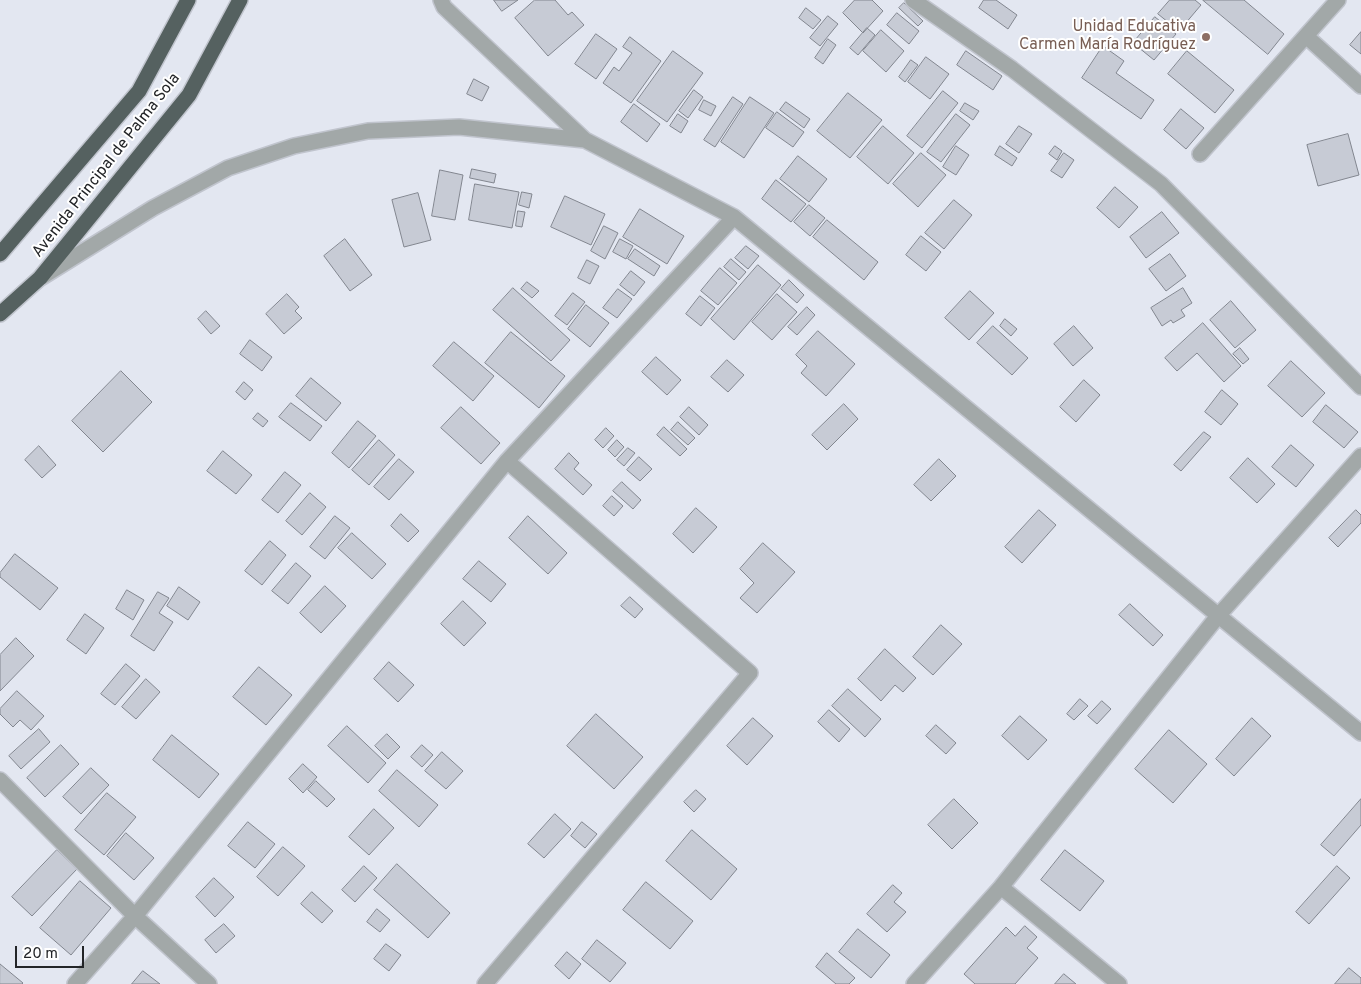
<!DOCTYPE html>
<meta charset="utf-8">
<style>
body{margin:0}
#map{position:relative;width:1361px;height:984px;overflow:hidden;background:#e3e7f1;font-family:Overpass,sans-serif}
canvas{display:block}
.scale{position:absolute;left:15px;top:946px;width:69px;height:22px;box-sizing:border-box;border:2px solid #232528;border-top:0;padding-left:6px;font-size:15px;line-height:18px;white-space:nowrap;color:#232528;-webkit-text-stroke:4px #fff;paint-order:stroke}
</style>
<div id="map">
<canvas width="1361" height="984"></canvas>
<div class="scale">20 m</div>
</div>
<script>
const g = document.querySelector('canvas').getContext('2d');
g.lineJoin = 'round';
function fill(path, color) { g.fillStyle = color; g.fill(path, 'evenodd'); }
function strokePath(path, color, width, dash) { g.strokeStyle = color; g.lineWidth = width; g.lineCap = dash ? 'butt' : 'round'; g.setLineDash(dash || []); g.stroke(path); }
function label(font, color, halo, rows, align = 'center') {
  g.font = font + ' Overpass,sans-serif'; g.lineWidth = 4; g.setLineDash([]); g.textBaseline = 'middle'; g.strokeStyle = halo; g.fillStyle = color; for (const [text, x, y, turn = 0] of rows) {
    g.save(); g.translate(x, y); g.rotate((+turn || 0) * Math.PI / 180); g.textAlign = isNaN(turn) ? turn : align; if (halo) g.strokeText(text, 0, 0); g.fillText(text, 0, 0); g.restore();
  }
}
const building = new Path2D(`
 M494,0H518L502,11Z
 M535,0H555L568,15L572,12L584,25L548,56L515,18Z
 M855,0H872L883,11L863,33L843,13Z
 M984,0H996L1017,15L1008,29L979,8Z
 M1170,0H1195L1201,5L1179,31L1158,14Z
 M1203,0H1244L1284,34L1268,54Z
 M904,3L923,21L918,26L899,8Z
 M806,8L821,20L813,29L799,18Z
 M897,13L919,31L909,44L887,25Z
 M828,16L838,24L820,46L810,38Z
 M1155,17L1176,34L1154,60L1133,43Z
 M867,28L875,35L858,55L850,48Z
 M881,30L904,51L886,72L863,51Z
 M1361,32V54L1350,45Z
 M596,34L617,49L596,79L575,64Z
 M630,37L661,61L631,103L603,83L614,67L619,71L632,53L623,47Z
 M828,39L836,45L823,64L815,58Z
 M1103,46L1124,61L1116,73L1154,100L1141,119L1082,78Z
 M673,51L703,73L667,122L637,101Z
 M966,51L1002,76L993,90L957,65Z
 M1187,51L1234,90L1215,113L1168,74Z
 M926,57L949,74L930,99L908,82Z
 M911,60L918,65L905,82L899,77Z
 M474,79L489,87L482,101L467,94Z
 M694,90L703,97L688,118L679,111Z
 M943,91L958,103L922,148L907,136Z
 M848,93L882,120L850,158L817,131Z
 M733,97L743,104L715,147L704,140Z
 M750,97L774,113L744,158L721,142Z
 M704,100L716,106L711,116L699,110Z
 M786,102L810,119L804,128L780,110Z
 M965,103L979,111L973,120L960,111Z
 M634,104L660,124L647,142L621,122Z
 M1181,109L1204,128L1186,149L1164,130Z
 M777,112L804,132L793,147L766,128Z
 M678,114L688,121L681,133L670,126Z
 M956,114L970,125L941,162L927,152Z
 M883,126L914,153L888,184L857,157Z
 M1019,126L1032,134L1019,153L1006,144Z
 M1348,134L1359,175L1318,186L1307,145Z
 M956,146L969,155L956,175L943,167Z
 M1000,146L1017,158L1012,166L995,155Z
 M1055,146L1062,151L1057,160L1049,154Z
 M921,153L946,175L918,207L893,184Z
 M1064,153L1074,160L1062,178L1051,171Z
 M798,156L827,179L809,202L780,179Z
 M472,169L496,174L494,183L470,178Z
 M440,170L463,175L455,220L432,216Z
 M776,180L806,204L791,222L762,199Z
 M475,184L519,192L512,228L469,220Z
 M1115,187L1138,207L1119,228L1097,208Z
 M522,192L532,194L529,208L519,205Z
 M418,193L431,240L404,247L392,200Z
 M565,196L605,214L591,245L551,227Z
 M954,200L972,215L944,249L925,233Z
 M809,205L825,218L810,236L794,222Z
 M640,209L684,236L667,264L623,237Z
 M518,211L525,212L522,227L516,226Z
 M1162,212L1179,233L1146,258L1130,237Z
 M827,220L878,262L864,280L813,237Z
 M604,226L618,233L605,259L591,251Z
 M921,236L941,252L926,271L906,255Z
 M345,239L372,275L350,291L324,256Z
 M620,239L633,246L626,259L613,252Z
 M746,246L759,256L748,269L735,258Z
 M635,249L660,266L654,276L628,259Z
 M1170,254L1186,276L1166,291L1149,269Z
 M731,259L746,272L739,280L724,267Z
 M587,260L599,266L590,284L578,278Z
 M758,265L781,285L734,340L711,319Z
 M720,268L737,283L718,305L701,291Z
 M631,271L645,282L634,296L620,285Z
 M789,280L804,295L797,303L781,289Z
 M527,282L539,291L532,298L521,289Z
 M513,288L570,340L551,361L493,310Z
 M1183,288L1192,303L1181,310L1185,316L1173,323L1171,320L1162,326L1151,308Z
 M618,289L632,299L617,318L603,308Z
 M970,291L994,313L969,340L945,318Z
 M573,293L585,302L567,325L555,316Z
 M287,294L299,307L295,311L302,318L284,334L266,314Z
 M777,294L797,312L772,340L752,322Z
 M700,296L715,308L701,326L686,314Z
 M1231,301L1256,330L1235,348L1210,320Z
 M586,305L609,323L590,347L568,329Z
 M807,307L815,315L797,335L788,327Z
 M206,311L220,326L211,334L198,319Z
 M1005,319L1017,329L1011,336L1000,326Z
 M1203,323L1241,366L1224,382L1197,353L1177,371L1165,358Z
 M993,326L1028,358L1012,375L977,343Z
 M1074,326L1093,348L1073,366L1054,344Z
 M818,331L855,364L826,396L801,373L807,366L796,355Z
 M511,332L565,376L539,408L485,363Z
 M250,340L272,357L262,371L240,354Z
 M454,342L494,376L473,401L433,366Z
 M1240,348L1249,359L1243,364L1233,354Z
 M656,357L681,380L667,395L642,372Z
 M727,360L744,375L728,392L711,377Z
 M1291,361L1325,393L1302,417L1268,386Z
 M121,371L152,402L103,452L72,421Z
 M311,378L341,403L326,421L296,396Z
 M1084,380L1100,395L1076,422L1060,407Z
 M244,382L253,390L245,400L236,392Z
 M1222,390L1238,404L1221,425L1205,412Z
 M291,403L322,426L310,441L279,417Z
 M844,404L858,419L827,450L812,435Z
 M1326,405L1358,432L1344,448L1313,422Z
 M461,407L500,443L481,464L441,428Z
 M689,407L708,425L699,435L680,417Z
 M258,413L268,421L263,427L253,419Z
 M358,421L376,436L349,468L332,453Z
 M678,422L695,438L688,445L671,430Z
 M664,427L687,449L680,456L657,435Z
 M606,428L614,436L603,448L595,440Z
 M1204,432L1211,437L1181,471L1174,465Z
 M379,440L395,455L369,485L352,470Z
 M617,440L624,447L615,457L608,450Z
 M1291,445L1314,465L1296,487L1272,467Z
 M39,446L56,465L42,478L25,460Z
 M628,448L635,453L624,466L617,460Z
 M223,451L252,475L236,494L207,471Z
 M569,453L579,463L574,469L592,485L583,495L555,469Z
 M639,457L652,469L640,481L627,470Z
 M1248,458L1275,484L1257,503L1230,478Z
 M399,459L414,472L389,500L374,487Z
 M939,459L956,476L931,501L914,485Z
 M285,472L301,485L278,513L262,500Z
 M622,482L641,500L633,509L613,491Z
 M310,493L326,507L302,535L286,521Z
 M612,496L623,506L614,516L603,506Z
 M696,508L717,527L693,553L673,534Z
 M1039,510L1056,525L1022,563L1005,547Z
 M1356,510L1361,515V523L1338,547L1329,538Z
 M401,514L419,531L408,542L391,526Z
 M335,516L350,528L325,559L310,547Z
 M528,516L567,553L548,574L509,538Z
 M352,533L386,564L372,579L338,548Z
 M270,541L286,555L262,585L245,571Z
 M763,543L795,572L757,613L740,598L754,583L740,569Z
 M15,554L58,588L40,610L0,577V573Z
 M479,561L506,584L491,602L463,579Z
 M296,563L311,576L288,604L272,591Z
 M325,586L346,606L321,633L300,613Z
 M179,587L200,602L188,620L167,606Z
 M127,590L144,600L133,620L116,609Z
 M158,592L169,598L159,613L173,622L154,651L131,636Z
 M630,597L643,609L635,618L621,606Z
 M463,601L486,623L464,646L441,624Z
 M1130,604L1163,635L1153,646L1119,615Z
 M85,614L104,628L86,654L67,640Z
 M941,625L962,644L933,675L913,657Z
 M16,638L34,656L0,691V655Z
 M885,649L916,678L903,692L895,685L881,701L858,679Z
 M389,662L414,685L398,702L374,679Z
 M126,664L140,676L115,705L101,694Z
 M259,667L292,695L266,725L233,697Z
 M146,679L160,692L136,719L122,707Z
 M848,689L881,719L865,737L832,706Z
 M17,691L44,716L31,730L20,720L13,727L0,714V709Z
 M1080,699L1088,706L1074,720L1067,714Z
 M1102,701L1111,709L1097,724L1088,716Z
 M829,710L850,729L839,742L818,722Z
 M596,714L643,757L614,789L567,746Z
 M1020,716L1047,740L1028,760L1002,736Z
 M753,718L773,736L747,765L727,746Z
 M1252,718L1271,736L1234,776L1216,759Z
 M936,725L956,743L946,754L926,736Z
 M347,726L386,763L368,783L328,746Z
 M39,729L50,742L21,769L9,756Z
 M1169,730L1207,764L1173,803L1135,769Z
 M387,734L400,747L388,759L375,746Z
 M172,735L219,774L199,798L153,760Z
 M61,745L79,764L45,797L27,778Z
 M422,745L433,755L422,767L411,757Z
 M442,752L463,771L446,789L425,771Z
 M303,764L317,777L303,793L289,779Z
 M91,768L109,785L81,814L63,797Z
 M397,770L438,805L419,827L379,791Z
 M316,781L335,799L327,807L308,790Z
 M696,790L706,799L694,812L684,802Z
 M107,793L136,817L104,855L75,830Z
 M954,799L978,823L952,849L928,825Z
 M1361,799V825L1334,856L1321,845Z
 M374,809L394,828L369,855L349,837Z
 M555,814L571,829L544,858L528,844Z
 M248,822L275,844L255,868L228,846Z
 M582,822L597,834L585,848L571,836Z
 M692,830L737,869L711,900L666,861Z
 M126,833L154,858L134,880L107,856Z
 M283,847L305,866L278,896L257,877Z
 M57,850L77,869L32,916L12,897Z
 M1065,850L1104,881L1080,911L1041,880Z
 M397,864L450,913L428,938L374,890Z
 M364,866L377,878L355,902L342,890Z
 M1337,866L1350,878L1309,924L1296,912Z
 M214,878L234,897L215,917L196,897Z
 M80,881L111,908L71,955L40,928Z
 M646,882L693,921L670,949L623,910Z
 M893,885L902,893L894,902L906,912L887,932L867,914Z
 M312,892L333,911L322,923L301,904Z
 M377,909L390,920L380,932L367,922Z
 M224,924L235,936L216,953L205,940Z
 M1025,926L1037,937L1027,948L1038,958L1015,984H975L964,974L1006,927L1015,936Z
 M858,929L890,955L871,978L839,952Z
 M597,940L626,963L610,982L582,959Z
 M386,944L401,955L389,971L374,959Z
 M567,952L581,964L569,979L555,966Z
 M827,953L855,978L849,984H836L816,967Z
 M0,964L23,983L22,984H0Z
 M1349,968L1361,978V984H1335Z
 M143,971L160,984H132Z
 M1064,974L1076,984H1055Z`);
const minor = new Path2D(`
 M441,0L444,7L585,140L734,217L1361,733
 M913,0L1012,69L1161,184L1361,387
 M1306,36L1361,86
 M1200,154L1338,0
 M42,277L153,208L228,168L294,146L368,131L459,127L585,140
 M0,780L135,916L209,984
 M1001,887L1119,984
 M75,984L135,916L507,461L734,217
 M485,984L750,673L507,461
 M914,984L1001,887L1218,616L1361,456`);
const highway = new Path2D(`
 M0,254L139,91L188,0
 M0,314L40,278L189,95L240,0`);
const markers = [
 [1206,37,5,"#8d6e63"]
];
const educationNames = [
 ["Unidad Educativa",1196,28],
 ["Carmen María Rodríguez",1196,46]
];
const streetNames = [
 ["Avenida Principal de Palma Sola",107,166,-52]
];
fill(building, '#c7cbd5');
strokePath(building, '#82868f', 1);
strokePath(minor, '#c0c4cd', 18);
strokePath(highway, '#c0c4cd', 18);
strokePath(minor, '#a2a8a8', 15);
strokePath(highway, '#556160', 15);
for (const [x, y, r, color] of markers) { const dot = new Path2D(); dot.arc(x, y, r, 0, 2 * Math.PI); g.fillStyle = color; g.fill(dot); strokePath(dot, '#fff', 2); }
label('16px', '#785e54', '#fff', educationNames, 'right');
label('16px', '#232528', '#fff', streetNames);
</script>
